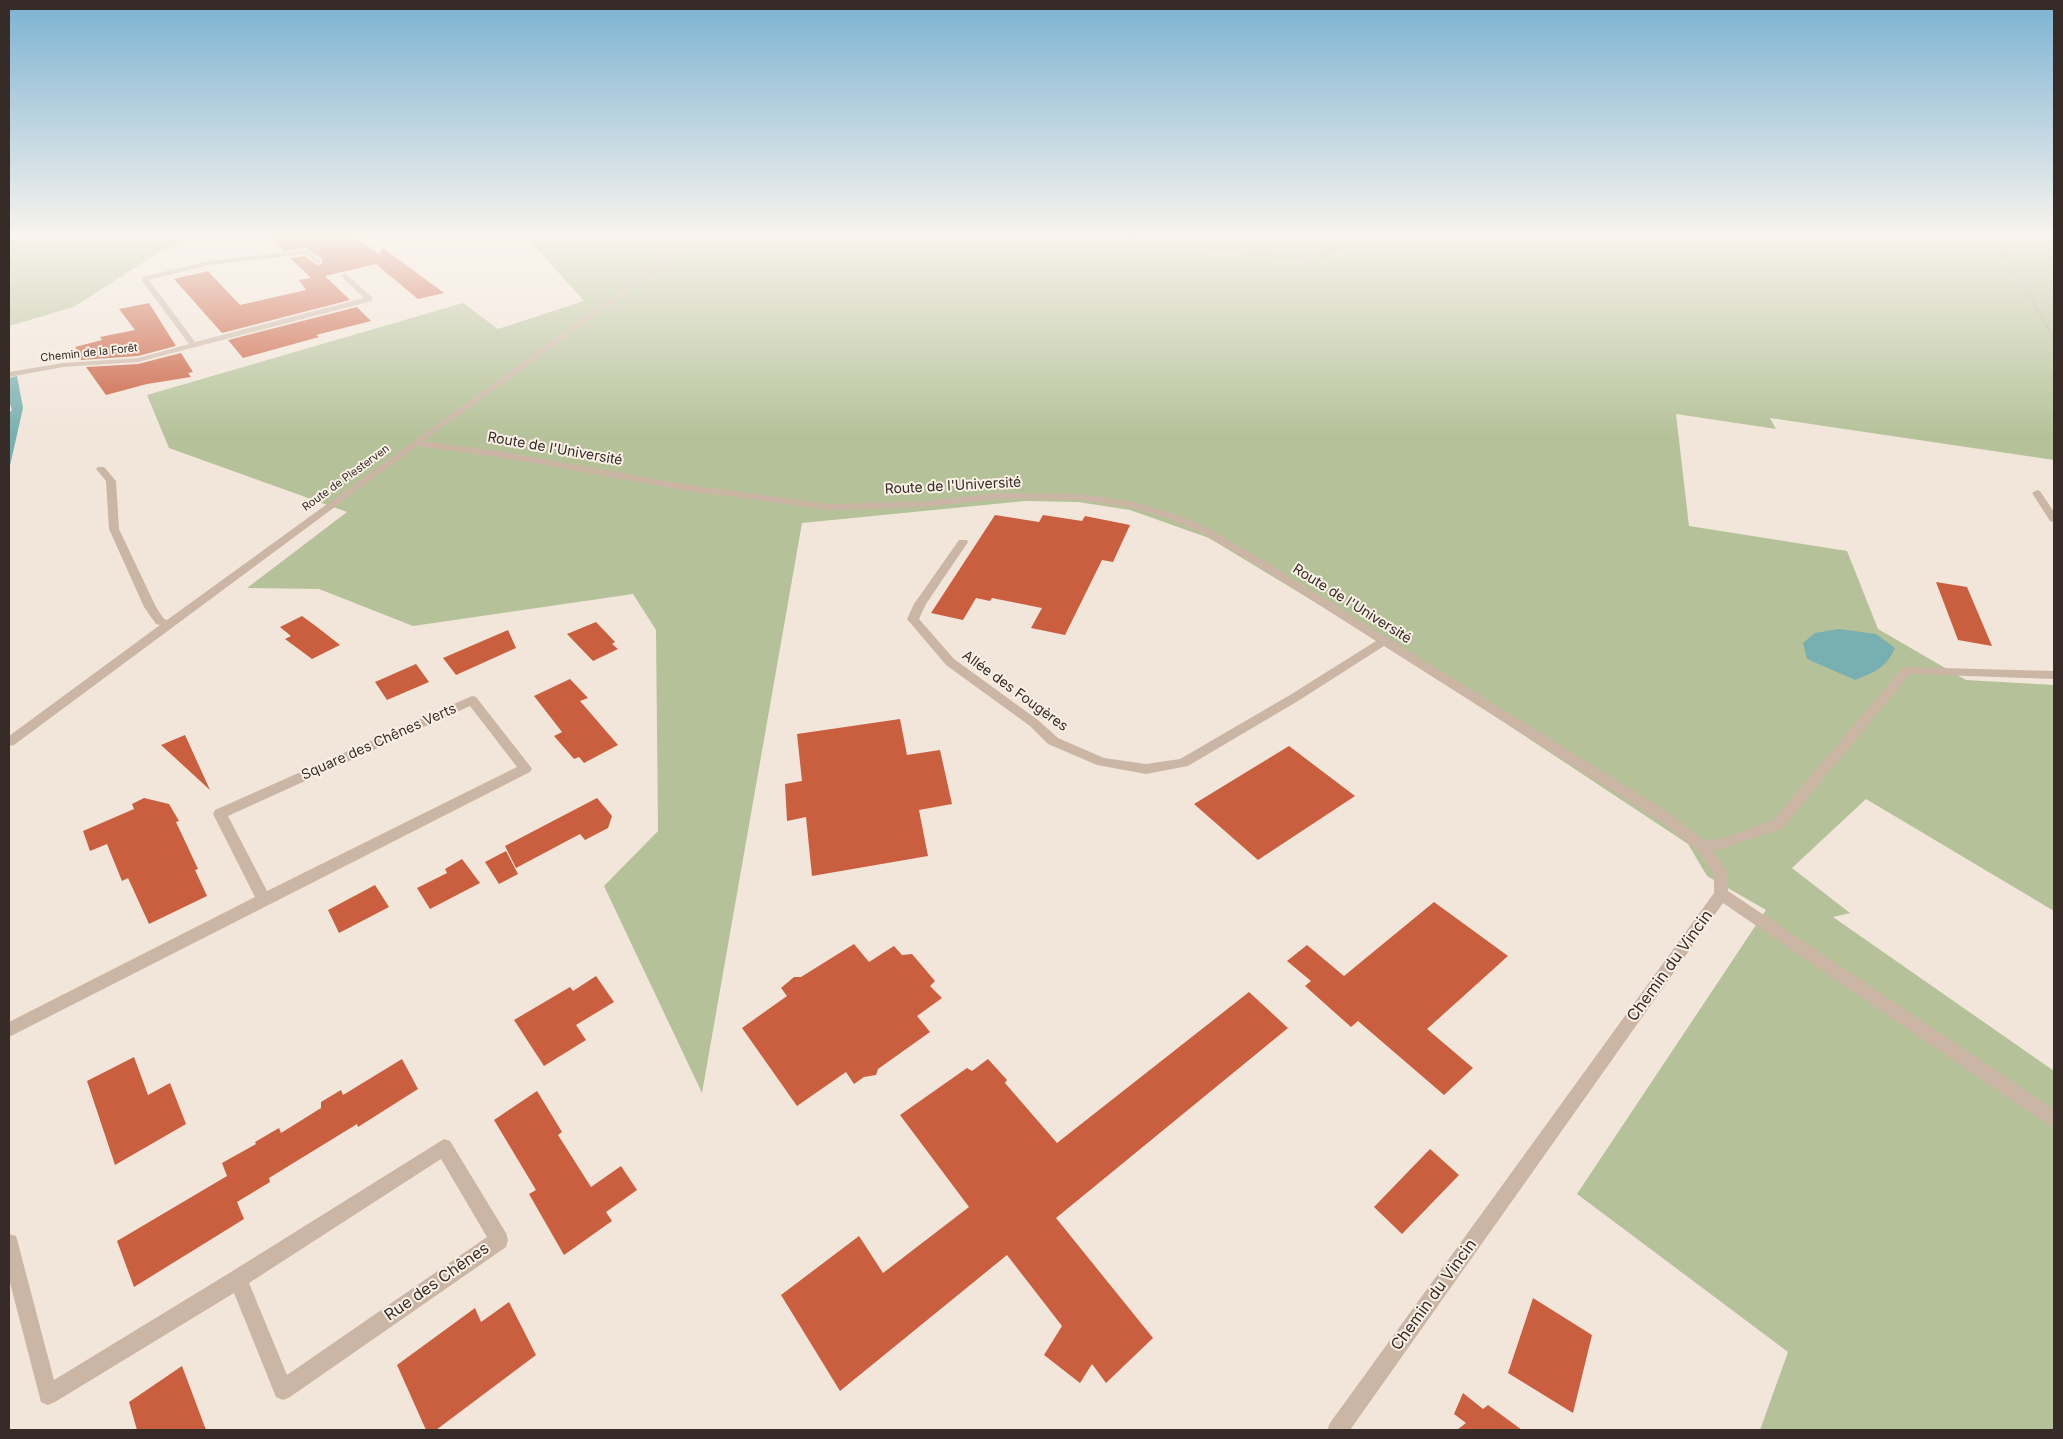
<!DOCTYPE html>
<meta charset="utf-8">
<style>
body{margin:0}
#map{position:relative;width:2063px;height:1439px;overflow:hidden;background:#f2e6da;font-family:Inter,sans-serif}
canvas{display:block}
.frame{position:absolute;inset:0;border:10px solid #362b27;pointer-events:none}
</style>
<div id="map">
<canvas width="2063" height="1439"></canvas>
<div class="frame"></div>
</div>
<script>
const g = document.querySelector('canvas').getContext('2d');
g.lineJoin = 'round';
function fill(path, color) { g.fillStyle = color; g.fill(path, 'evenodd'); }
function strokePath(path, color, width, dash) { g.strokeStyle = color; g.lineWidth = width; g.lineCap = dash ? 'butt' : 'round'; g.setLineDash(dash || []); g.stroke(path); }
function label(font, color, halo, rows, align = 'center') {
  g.font = font + ' Inter,sans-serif'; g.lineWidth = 4; g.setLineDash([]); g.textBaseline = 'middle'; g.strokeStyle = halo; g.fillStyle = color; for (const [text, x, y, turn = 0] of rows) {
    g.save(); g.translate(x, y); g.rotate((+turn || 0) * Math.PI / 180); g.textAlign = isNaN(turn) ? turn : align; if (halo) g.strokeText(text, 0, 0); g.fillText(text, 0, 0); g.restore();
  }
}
const green = new Path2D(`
 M9,236H205L159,252L74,307L9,326Z
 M518,236H2054V460L1770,418L1776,429L1676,414L1689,526L1847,551L1878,629L1966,680L2054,685V911L1866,799L1792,868L1850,913L1833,917L2054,1071V1430H1760L1788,1352L1577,1194L1766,910L1707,876L1688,844L1404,656L1209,538L1130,510L1078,502L1025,501L802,523L702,1093L604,886L658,831L656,630L633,594L413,626L319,589L247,588L347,512L169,448L147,395L463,303L498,329L584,301L530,241Z`);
const water = new Path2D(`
 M17,376L23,408L9,470V413L12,410L9,401V378Z
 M1839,629L1876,634L1895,648C1886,668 1875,672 1855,680L1807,659L1803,643L1815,633Z`);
const building = new Path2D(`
 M269,236H353L379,254L383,248L444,293L418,299L376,264L325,276L350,300L222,333L174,279L208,271L240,305L306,290L299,280L311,278L290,258L304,256L317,265L322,264V259L306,248L283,251Z
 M149,303L176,346L138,356L81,360L76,352L78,351L75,347L102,340L100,337L135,330L119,309Z
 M357,307L371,321L316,335L319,337L243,358L228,340Z
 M181,353L193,372L188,373L191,377L147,384L106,395L86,367L138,364Z
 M995,515L1039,522L1043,515L1082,521L1085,516L1130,525L1113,562L1102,560L1065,635L1031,628L1042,608L992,598L990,601L976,598L963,620L931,613Z
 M1936,582L1967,587L1992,646L1958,640Z
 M302,616L317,627L340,645L312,659L285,639L291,636L280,627Z
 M596,622L615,642L612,644L618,649L593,661L567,634Z
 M508,630L516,648L456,675L443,658Z
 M416,664L429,682L387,700L375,682Z
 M570,679L588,698L580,701L618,745L584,763L579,757L574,759L554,736L562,732L534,696Z
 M900,719L907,755L940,750L952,804L919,810L928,856L812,876L806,817L787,821L785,784L802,781L797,734Z
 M185,735L210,790L161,745Z
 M1289,746L1355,796L1258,860L1194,804Z
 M144,798L169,804L179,821L176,822L198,869L195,870L207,896L149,924L128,878L122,881L107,844L90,851L83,831L134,809L132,804Z
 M597,798L612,816L608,828L585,840L580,834L516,868L505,846Z
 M506,851L518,874L499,884L485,862Z
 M462,859L480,883L430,909L417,888L447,873L445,869Z
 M375,885L389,907L339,933L328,910Z
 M1434,902L1508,956L1427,1029L1473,1068L1444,1095L1358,1021L1351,1027L1305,986L1311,981L1287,961L1307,945L1344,976Z
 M854,944L869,962L894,946L902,955L912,954L935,981L930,986L942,998L917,1016L930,1032L878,1069L876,1075L864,1077L854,1084L846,1072L797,1106L742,1028L787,996L781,988L794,977H801Z
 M596,976L614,1002L576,1025L586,1040L544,1066L514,1020L570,987L573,991Z
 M1249,992L1288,1028L1056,1218L1153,1338L1106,1383L1092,1364L1080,1383L1044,1355L1062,1326L1007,1255L840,1391L781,1295L859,1236L883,1273L969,1207L900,1115L967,1068L972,1071L988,1059L1007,1080L1005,1083L1057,1143Z
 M134,1057L148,1095L170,1083L186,1124L115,1165L87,1081Z
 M402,1059L418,1089L358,1127L357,1124L269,1178L270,1182L237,1202L244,1219L134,1287L117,1241L227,1176L222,1163L256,1144L255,1142L279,1128L281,1133L321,1108V1102L341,1090L343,1095Z
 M537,1091L562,1132L558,1135L591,1187L621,1166L637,1190L606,1212L612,1221L564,1255L529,1194L536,1190L494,1120Z
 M1430,1149L1459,1175L1402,1234L1374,1207Z
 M1533,1298L1592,1335L1573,1413L1508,1373Z
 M509,1302L536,1355L436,1430H426L397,1365L475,1308L481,1322Z
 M182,1366L206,1430H137L129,1402Z
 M1463,1393L1483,1409L1488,1405L1522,1430H1457L1466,1423L1454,1414Z`);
const path = new Path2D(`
 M1116,236L1314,261L1343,245L1381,236
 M1987,236L2002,249L2054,338`);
const street = new Path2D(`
 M697,236H704L423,441L504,452L683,484L829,504L926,501L997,493L1080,494L1130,501L1172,513L1204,526L1258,557L1668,812L1704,840L1721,839L1773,820L1903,667L2054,671V679L1910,674L1783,828L1722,849L1712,850L1728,872V891L2054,1109V1127L2048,1125L1723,903L1350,1430H1327L1330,1423L1714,893V873L1696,849L1658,820L1384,646L1298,701L1188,766L1146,774L1097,765L1048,744L1030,726L946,665L907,619L914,604L959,540H967L968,542L926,604L919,619L954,659L1038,720L1058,738L1104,758L1146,764L1180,759L1290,695L1376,641L1250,561L1196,530L1164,517L1129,507L1080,500L997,499L926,507L829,510L683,490L504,458L417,446L14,745L9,746V736L160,625L156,624L144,607L109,529L106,481L96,469L98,467H104L116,481L119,529L156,607L164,619L167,620Z
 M306,250L321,261V263H317L305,254L209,265L149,280L195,342L364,298L342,277L341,275L345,273L372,297V301L138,362L63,367L9,377V372L63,363L138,358L189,344L142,281V277L209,261Z
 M2037,490L2040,491L2054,512V522L2050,521L2032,493Z
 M472,696L476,697L530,766L532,769L530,772L9,1037V1022L255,897L213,814L215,810ZM470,706L517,767L267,891L228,816Z
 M444,1139L450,1141L506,1233L508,1240L506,1247L290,1397L283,1400L276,1397L234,1293L55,1402L48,1405L41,1402L9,1279V1234L16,1236L18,1243L54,1380L231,1272ZM441,1159L487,1237L287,1375L249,1283Z`);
const farStreetnames = [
 ["Chemin de la Forêt",89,353,-6],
 ["Route de Plesterven",346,478,-36]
];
const streetNames = [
 ["Route de l'Université",555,449,10],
 ["Route de l'Université",953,486,-3],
 ["Route de l'Université",1352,604,32],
 ["Allée des Fougères",1015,691,36],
 ["Square des Chênes Verts",379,742,-24]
];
const nearStreetnames = [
 ["Chemin du Vincin",1670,966,-54],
 ["Rue des Chênes",437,1282,-35],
 ["Chemin du Vincin",1434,1295,-54]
];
fill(green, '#b5c299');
fill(water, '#78afb0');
fill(building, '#ca5f40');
strokePath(path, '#b7a090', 2, [1, 1]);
fill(street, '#cbb6a5');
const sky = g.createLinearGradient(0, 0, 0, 437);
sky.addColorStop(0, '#7bb2d2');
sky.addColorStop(0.54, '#f9f4ee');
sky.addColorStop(1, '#f9f4ee00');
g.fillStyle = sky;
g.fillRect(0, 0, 2063, 437);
label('11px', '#362b27', '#faf1e6', farStreetnames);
label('14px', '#362b27', '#faf1e6', streetNames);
label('16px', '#362b27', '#faf1e6', nearStreetnames);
</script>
